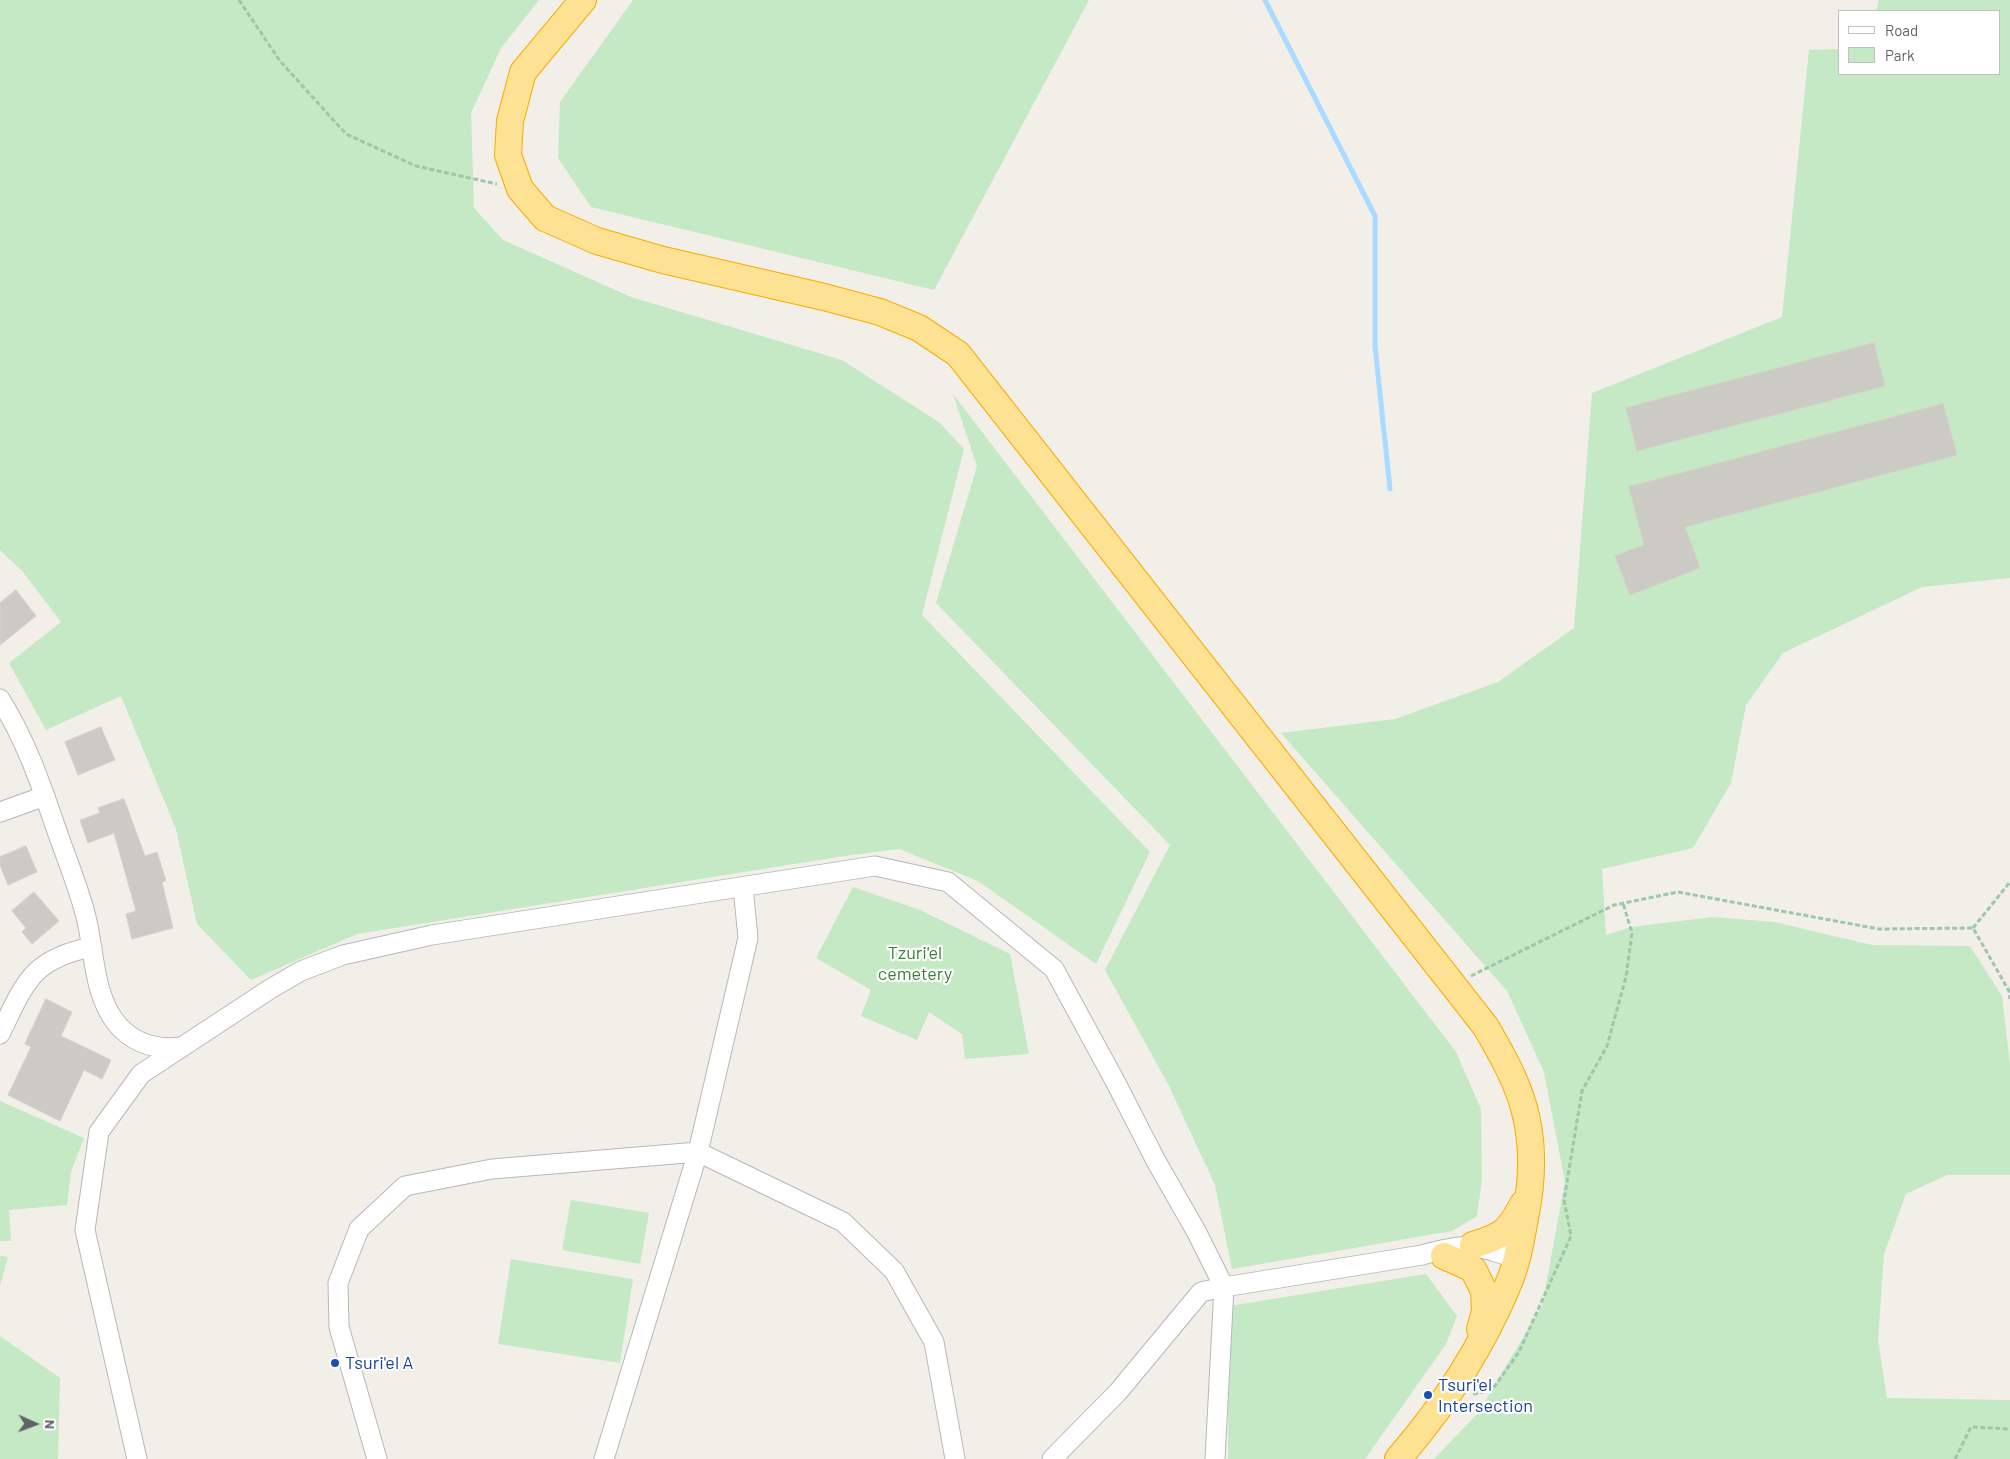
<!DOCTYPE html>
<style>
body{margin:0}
#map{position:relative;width:2010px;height:1459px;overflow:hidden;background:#f1efe8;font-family:Barlow,sans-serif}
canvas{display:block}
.legend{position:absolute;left:1838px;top:10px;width:162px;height:65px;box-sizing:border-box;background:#fff;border:1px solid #bfc1c3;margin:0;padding:6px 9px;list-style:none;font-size:15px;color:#5f6368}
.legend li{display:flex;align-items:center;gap:10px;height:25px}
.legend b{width:25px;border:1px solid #bfc1c3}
.north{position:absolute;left:10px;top:1399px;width:50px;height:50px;-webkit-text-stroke:4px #fff;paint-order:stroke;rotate:92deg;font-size:14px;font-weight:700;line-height:20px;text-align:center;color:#5f6368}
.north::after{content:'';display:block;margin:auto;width:18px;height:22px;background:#5f6368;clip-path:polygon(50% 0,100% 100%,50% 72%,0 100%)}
</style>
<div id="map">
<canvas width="2010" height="1459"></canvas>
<ul class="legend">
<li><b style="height:6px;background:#fff"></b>Road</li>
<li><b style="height:14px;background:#c5e8c5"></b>Park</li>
</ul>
<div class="north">N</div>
</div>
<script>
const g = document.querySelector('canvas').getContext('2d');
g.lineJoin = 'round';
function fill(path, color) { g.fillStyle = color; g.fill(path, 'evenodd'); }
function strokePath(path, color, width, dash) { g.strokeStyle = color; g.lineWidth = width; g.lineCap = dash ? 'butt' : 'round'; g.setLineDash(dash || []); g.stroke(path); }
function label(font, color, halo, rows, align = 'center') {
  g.font = font + ' Barlow,sans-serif'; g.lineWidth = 4.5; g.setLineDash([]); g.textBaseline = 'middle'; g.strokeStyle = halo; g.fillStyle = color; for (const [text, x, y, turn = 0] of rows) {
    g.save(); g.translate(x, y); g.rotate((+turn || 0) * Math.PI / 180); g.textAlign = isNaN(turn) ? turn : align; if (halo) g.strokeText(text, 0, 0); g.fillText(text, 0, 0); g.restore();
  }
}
const green = new Path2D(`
 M0,0H539L501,48L471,113L474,208L503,240L631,297L842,360L940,423L964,449L922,615L1150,852L1096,964L978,881L899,849L844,856L357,934L251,980L197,924L176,829L121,696L46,730L9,663L61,622L23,572L0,550Z
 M633,0H1089L934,290L591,207L558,158L560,102Z
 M1879,0H2010V578L1922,587L1783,653L1746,705L1731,783L1693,848L1602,869L1606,935L1631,927L1713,917L1774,922L1872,945L1970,946L2002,996L2010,1065V1175H1947L1906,1194L1884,1254L1878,1340L1887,1398L2010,1400V1459H1434L1478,1413L1542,1306L1565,1182L1544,1072L1507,991L1281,733L1395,719L1498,682L1574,628L1592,393L1782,317L1809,50L1839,49V74H1999V11H1876Z
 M953,394L1456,1052L1481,1109L1482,1179L1477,1216L1452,1231L1232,1269L1215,1185L1168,1084L1105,970L1170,845L936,603L977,466Z
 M853,887L920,910L1010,954L1029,1054L965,1059L962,1034L929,1012L917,1040L861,1016L871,990L816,958Z
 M0,1101L84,1138L71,1172L67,1205L9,1210L11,1241H0Z
 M571,1200L649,1213L640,1264L562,1250Z
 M0,1256L8,1257L0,1286Z
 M511,1259L633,1279L620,1363L498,1344Z
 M1426,1274L1457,1316L1446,1344L1365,1459H1228L1229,1306Z
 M0,1336L60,1378L58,1459H0Z`);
const stream = new Path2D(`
 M1265,0L1375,216V346L1390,489`);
const building = new Path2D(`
 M1874,343L1885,386L1637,451L1626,408Z
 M1943,404L1957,455L1685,527L1700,568L1630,595L1615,556L1644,545L1629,487Z
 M16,590L36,616L0,645V603Z
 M101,727L115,760L78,775L65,742Z
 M124,799L145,856L157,852L166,881L162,882L173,928L132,939L126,914L136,911L114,833L88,843L80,820L100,813L98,808Z
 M26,846L37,872L8,885L0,865V857Z
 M34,892L59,921L32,944L22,932L26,928L12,911Z
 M46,999L72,1012L61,1036L111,1060L102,1079L84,1070L60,1121L8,1095L31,1047L25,1044Z`);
const path = new Path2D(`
 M239,0L280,61L346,134L416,166L497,184
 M1973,928L2010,882
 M1471,976L1614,905L1678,892L1879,929L1973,928L2009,991L2010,999
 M1473,1394L1492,1390L1519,1352L1571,1236L1564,1200L1582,1091L1607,1046L1626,977L1632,933L1623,903
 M1955,1459L1971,1427L2010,1429`);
const minor = new Path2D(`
 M0,699C28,744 42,788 59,837C68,862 78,887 85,913C95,949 92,993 117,1024C134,1044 156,1050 181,1047
 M0,812L45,796
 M0,1034C25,983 31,959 92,947
 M137,1459L85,1230L99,1132L141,1074L270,989L301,971L343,955L432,935L875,866L948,882L1054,969L1116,1083L1156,1161L1196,1231L1224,1287L1215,1459
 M377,1459L339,1327L338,1283L359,1229L405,1186L492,1169L698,1152L843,1222L894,1271L934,1342L955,1459
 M604,1459L698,1152L748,938L743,887
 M1052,1459L1118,1392L1201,1292L1224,1287L1422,1255C1464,1243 1475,1243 1516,1259`);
const highway = new Path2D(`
 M583,0L523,72L510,121L508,155L520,189L545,218L597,241L663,260L824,297L880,312L919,328L958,354L1486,1027C1502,1055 1519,1084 1526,1116C1534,1150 1532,1184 1525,1218C1521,1241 1517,1265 1507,1287C1481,1349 1442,1408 1398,1459
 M1473,1245C1503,1236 1508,1232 1523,1204
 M1444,1256L1473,1269L1484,1291L1485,1311L1480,1329`);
const markers = [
 [335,1363,5,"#1a4fb4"],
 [1428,1395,5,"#1a4fb4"]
];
const parkNames = [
 ["Tzuri'el",915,953],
 ["cemetery",915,974]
];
const transitNames = [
 ["Tsuri'el A",345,1363],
 ["Tsuri'el",1438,1385],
 ["Intersection",1438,1406]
];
fill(green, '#c5e8c5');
strokePath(stream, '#aadaff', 5);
fill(building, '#cccac5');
strokePath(building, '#d6d1c6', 1);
strokePath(minor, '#b5b8bc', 21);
strokePath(highway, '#f9ab00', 28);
strokePath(path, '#9cc7a9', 3, [5, 2.5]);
strokePath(minor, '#fff', 19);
strokePath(highway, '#fde293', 26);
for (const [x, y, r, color] of markers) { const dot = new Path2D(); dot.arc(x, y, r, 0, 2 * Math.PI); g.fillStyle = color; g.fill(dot); strokePath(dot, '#fff', 2); }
label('18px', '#348238', '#fff', parkNames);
label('18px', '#164399', '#fff', transitNames, 'left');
</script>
